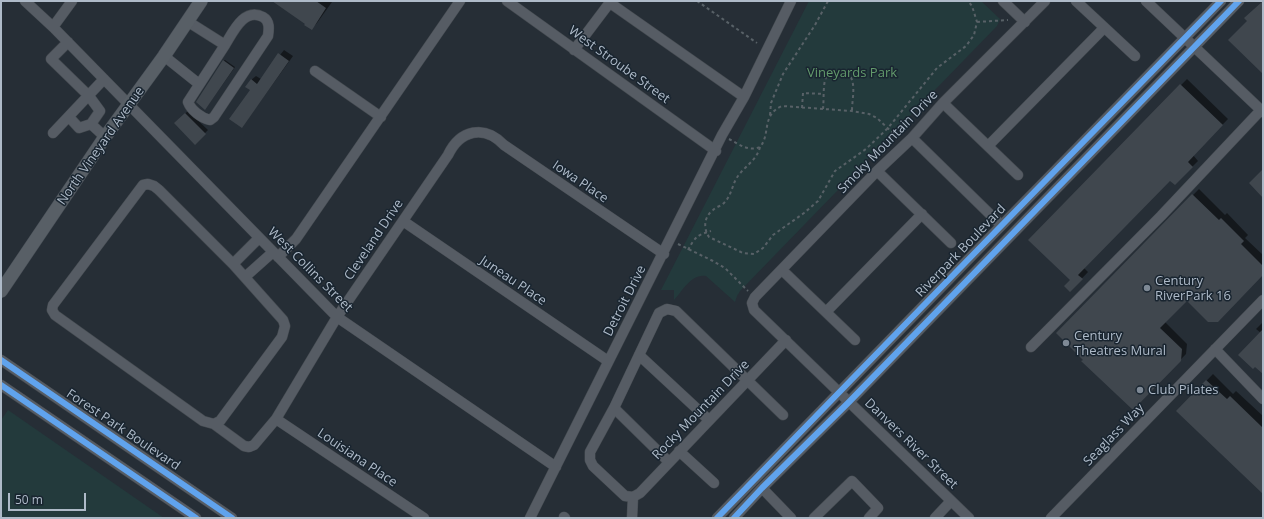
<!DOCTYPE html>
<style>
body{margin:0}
#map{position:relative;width:1264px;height:519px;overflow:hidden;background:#262e36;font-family:"Open Sans",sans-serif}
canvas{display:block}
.frame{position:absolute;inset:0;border:2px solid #aebac8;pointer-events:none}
.scale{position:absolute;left:8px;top:493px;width:78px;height:18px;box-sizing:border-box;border:2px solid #aebac8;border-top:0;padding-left:5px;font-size:12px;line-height:14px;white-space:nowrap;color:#aebac8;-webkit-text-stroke:3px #192530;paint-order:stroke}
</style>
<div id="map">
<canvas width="1264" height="519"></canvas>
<div class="frame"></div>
<div class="scale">50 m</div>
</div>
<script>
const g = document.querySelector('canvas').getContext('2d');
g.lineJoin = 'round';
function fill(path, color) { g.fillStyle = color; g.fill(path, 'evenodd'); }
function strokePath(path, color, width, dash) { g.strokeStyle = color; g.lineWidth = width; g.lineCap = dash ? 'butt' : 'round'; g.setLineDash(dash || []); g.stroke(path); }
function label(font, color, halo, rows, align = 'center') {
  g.font = font + ' "Open Sans",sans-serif'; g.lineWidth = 3; g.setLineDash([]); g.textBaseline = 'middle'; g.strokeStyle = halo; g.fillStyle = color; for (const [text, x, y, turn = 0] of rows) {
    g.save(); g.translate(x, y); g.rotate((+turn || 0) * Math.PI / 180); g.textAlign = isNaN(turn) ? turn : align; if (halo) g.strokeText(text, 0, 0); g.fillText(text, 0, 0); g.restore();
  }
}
const green = new Path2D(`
 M809,1H981L1000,19L997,26L740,291L737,296L735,302L706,276C692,273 683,290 674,300V290H661Z
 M8,410L164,518H1V420Z`);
const shadow = new Path2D(`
 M274,1H330L332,2L317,23L311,29L307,23Z
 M284,50L293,56L242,127L251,90V80L256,76L261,79Z
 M225,60L235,67L206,108L223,61Z
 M1187,79L1228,119L1193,155L1198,161L1175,184L1170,179L1084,268L1088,272L1070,291L1071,280L1029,240Z
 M188,111L208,130L195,143L175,123Z
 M1199,189L1225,215L1227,213L1248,235L1245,238L1263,255V274L1187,300L1165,322L1187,344L1186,354L1133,409L1057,333Z
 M1263,322V373L1261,333L1256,329Z
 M1213,374L1233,394L1236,391L1263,416V493L1177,411Z`);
const building = new Path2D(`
 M272,1H316L326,8L312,30L304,25L305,24Z
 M1263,1V74L1228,40L1247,21L1244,18Z
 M278,53L289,61L242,128L229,119L250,90L245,87L251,79L257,84Z
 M223,60L234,68L205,110L196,102Z
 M1180,84L1223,125L1188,162L1193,167L1175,185L1170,181L1078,275L1083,279L1070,292L1064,286L1070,280L1028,240Z
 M185,113L206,134L195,145L174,123Z
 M1263,169V198L1249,183Z
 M1192,194L1219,220L1221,218L1244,241L1241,244L1263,266V275L1218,322H1208L1187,301L1160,328L1182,349L1181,361L1133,410L1081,361L1083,360L1056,333Z
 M1263,329V374L1255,367L1253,369L1238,355Z
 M1206,380L1227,399L1230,396L1263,428V494L1176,411Z`);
const path = new Path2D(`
 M697,1L757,43
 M977,22L1008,20
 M802,108L803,93L824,94
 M823,109C824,100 823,89 825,80C828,69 849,69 852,80C855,89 852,101 852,111
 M770,115L771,103L783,74L815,25L828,1
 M729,139C739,144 748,152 760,147C771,134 761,115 782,106L852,111L869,114L877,118L898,138
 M760,147C757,160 745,166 738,176C732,184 732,195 724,203C721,206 716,207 713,210C704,217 703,228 709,237L743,253L754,254L763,248L773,235L804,213L818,201L835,171L866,149L888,128L937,68L966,46L974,35L977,22L972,6L968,1
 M678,244L713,261L725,268L748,291
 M688,250C695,237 697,235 711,231`);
const minor = new Path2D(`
 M25,1L53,27L337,317L556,467
 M507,1L716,151
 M1003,1L1025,22
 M1076,1L1135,56
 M1146,1L1263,112
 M610,3L744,97
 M187,21L225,45C233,32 244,7 263,17C270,21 269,29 268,36L214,117L210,120C201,118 191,110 188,102L225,45
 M53,27L72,1
 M68,42L51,59L89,96L100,111L91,124
 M574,50L611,1
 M164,56L199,84
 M315,71L381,117
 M943,103L1018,175
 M69,117L79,128L91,124L105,137
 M53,133L104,79
 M912,138L1001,225
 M988,146L1104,28
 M877,171L951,243
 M148,184L154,186L159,190L233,264L283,320L285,326L282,337L220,421L214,424L203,421L55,315L52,310L53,305L143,185Z
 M403,221L608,361
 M278,257L296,239L460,1
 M233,264L259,238
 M782,270L855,340
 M245,277L273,252
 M826,312L922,214
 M1031,347L1161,216L1261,110
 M1215,349L1263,399
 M639,355L709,420
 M1,360L232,518
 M1,385L196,518
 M614,408L669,462
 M276,419L424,518
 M214,424L244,446L249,447L254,445L276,419L337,317L448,155C460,130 484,124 504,145L664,254
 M679,451L714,483
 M762,488L791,518
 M633,497L625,496L593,466L590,460V452L614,408L659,313L667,309L676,311L783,415
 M633,497L640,493L786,340
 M564,517L565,518
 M530,518L722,135L744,97L791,1
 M632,518L633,497
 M717,518C884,345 1053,173 1221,1
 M734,518L762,488L849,402L1239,1
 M814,518L852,481L878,508L869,518
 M935,518L951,501
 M969,518L754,310L752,303L755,297L877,171L912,138L943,103L1045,1
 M1051,518L1263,300`);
const major = new Path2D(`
 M1,291L105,137L164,56L201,1`);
const cycleway = new Path2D(`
 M1,360L232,518
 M1,385L196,518
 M717,518C884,345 1053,173 1221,1
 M734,518L762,488L849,402L1239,1`);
const markers = [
 [1147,288,4,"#7e8995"],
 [1066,343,4,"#7e8995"],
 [1140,390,4,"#7e8995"]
];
const streetNames = [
 ["West Stroube Street",619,65,36],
 ["Smoky Mountain Drive",888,142,-46],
 ["North Vineyard Avenue",101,146,-55],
 ["Iowa Place",580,182,34],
 ["Cleveland Drive",374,240,-56],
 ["Riverpark Boulevard",961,251,-46],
 ["West Collins Street",310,270,45],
 ["Juneau Place",513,281,34],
 ["Detroit Drive",625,301,-63],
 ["Rocky Mountain Drive",701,410,-46],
 ["Forest Park Boulevard",123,430,34],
 ["Seaglass Way",1114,435,-46],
 ["Danvers River Street",911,444,44],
 ["Louisiana Place",357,458,34]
];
const parkNames = [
 ["Vineyards Park",852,73]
];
const poiNames = [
 ["Century",1155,281],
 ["RiverPark 16",1155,296],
 ["Century",1074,336],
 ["Theatres Mural",1074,351],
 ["Club Pilates",1148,390]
];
fill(green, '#233a3c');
fill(shadow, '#0007');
fill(building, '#40474e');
strokePath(minor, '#444a50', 11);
strokePath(major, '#434a52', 14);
strokePath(path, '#586167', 2, [3, 3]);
strokePath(minor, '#565c64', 10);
strokePath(major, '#585f66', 13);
strokePath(cycleway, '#60a3ed', 6);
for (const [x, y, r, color] of markers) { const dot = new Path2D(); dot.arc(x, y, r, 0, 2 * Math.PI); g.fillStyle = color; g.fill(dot); strokePath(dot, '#192530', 1.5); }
label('13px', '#aebac8', '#192530', streetNames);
label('13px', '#639b6c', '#192530', parkNames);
label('13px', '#aebac8', '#192530', poiNames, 'left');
</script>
